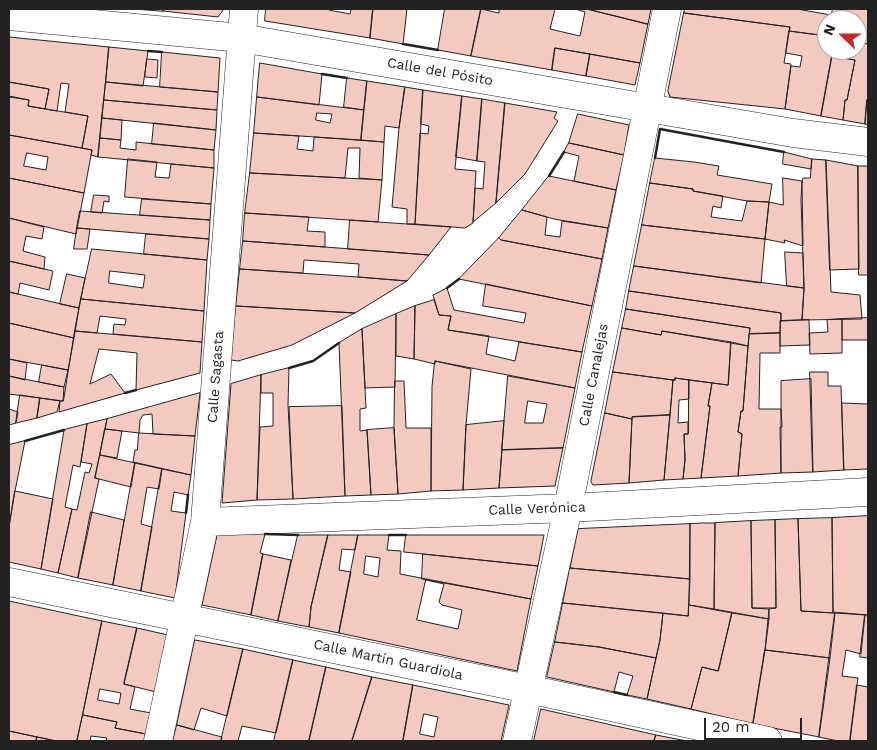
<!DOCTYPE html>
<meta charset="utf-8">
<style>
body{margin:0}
#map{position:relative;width:877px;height:750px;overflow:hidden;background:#fff;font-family:"Work Sans",sans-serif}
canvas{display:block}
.frame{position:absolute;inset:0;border:10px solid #222;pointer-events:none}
.north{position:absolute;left:817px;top:10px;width:50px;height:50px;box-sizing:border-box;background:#fff;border:1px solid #a7a7a7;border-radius:50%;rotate:292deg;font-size:14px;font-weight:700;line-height:20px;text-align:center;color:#222}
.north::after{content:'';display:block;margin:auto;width:18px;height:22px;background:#c62828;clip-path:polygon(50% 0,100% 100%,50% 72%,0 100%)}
.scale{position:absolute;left:704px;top:718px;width:98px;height:22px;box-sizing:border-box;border:2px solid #222;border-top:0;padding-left:6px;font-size:15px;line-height:18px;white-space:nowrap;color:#222;-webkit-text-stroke:4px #fff;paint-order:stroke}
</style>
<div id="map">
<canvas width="877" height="750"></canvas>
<div class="frame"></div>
<div class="north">N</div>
<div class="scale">20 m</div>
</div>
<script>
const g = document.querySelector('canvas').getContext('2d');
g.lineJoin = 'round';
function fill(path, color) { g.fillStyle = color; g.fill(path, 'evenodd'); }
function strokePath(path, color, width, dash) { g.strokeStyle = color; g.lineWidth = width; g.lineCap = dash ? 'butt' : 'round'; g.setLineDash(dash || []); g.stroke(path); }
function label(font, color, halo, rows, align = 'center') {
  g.font = font + ' "Work Sans",sans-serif'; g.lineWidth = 4; g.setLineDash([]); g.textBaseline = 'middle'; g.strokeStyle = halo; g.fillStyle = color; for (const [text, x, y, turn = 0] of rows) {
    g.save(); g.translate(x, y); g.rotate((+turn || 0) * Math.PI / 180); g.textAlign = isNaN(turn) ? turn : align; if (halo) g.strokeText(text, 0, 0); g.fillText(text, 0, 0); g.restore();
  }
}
const building = new Path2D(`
 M135,9H164L163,11Z
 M164,9H224L218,17L163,11Z
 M266,9H329V10L350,14L351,9H373L370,38L265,21Z
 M373,9H407L403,44L370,38Z
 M445,9H481L471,56L438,50Z
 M481,9L499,13V9H555L550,29L580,36L585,12L575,9H587L648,24L640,63L555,48L552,70L471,56Z
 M587,9H651L648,24Z
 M685,9H797L831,15L830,20H827V36L789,31L790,27L684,13Z
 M833,9H868V44L857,42V20H830Z
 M684,13L790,27L784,63L791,64L785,109L670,97L668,91Z
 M789,31L827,36V50H851L849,59L832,56L821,116L785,109L791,66L800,67L802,56L786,53Z
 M9,37L109,47L98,157L91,155L92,150L82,148L88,116L65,112L69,84L61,83L57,111L45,109L49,89L9,82Z
 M857,42L868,44V101L867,100L865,124L843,120L845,100H847L855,60L849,59L851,50H857Z
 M109,47L148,51L143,86L106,82Z
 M555,48L590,54L586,76L552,70Z
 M162,52L220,58L218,92L160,87Z
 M590,54L640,63L635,85L586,76Z
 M832,56L855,60L847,100H845L843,120L821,116Z
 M147,59L158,60L157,78L145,77Z
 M260,63L322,74L319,105L257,97Z
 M347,78L367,81L364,110L344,107Z
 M367,81L405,87L399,128L385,126L384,142L361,140Z
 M9,82L49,89L45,109L28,106L29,100L9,97Z
 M106,82L218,92L217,110L104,100Z
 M405,87L423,90L415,224H407V209L392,207L399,128Z
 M423,90L462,96L455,169L476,171L473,223L465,228L415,224L420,133L428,134L429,126L421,124Z
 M9,96L29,100L28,106L88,116L82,148L9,135Z
 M462,96L482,99L477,161L456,157Z
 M257,97L364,110L361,140L254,133ZM317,113L332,114L330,123L316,120Z
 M482,99L505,103L496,203L473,222L475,188L483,189L485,162L477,161Z
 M104,100L217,110L216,130L102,118Z
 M867,100L868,101V125L865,124Z
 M505,103L557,112L554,118L558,121L525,174L496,203Z
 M578,114L629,125L624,155L569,143Z
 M102,118L122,120L121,140L100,138Z
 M154,123L216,130L214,150L152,144Z
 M254,133L299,136L297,149L313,151L314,137L384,142L382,180L359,178L360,148H348L345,178L250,173Z
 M9,135L92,150L84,193L9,178ZM27,153L48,157L46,170L24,166Z
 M100,138L121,140L120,148L136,150V142L214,150V168L98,157Z
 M569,143L624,155L616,190L574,181L579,156L564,152Z
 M784,152L812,159L811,169L783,164Z
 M655,158L694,162L719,166L717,175L772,184L769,202L747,201L693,191V189L650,183Z
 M128,159L157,162L155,177L169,178L171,164L214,168L211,204L125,197Z
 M812,159L826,160L831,292L860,295L862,319L802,320L804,288L801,200L802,181L803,178H810Z
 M826,160L858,166L859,269L830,270Z
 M858,166H868V275H859Z
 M250,173L382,180L378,222L245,213Z
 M549,176L616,190L608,228L554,219L522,210Z
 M9,178L84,193L76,234L9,218Z
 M783,178L802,181L803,246L784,240L785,243L765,239L769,202L783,205Z
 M650,183L693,189V191L723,196L721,208L713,206L711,217L742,221L747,201L769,202L765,239L642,225Z
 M94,195L109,196V202L104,201L102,213L91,212Z
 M142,199L211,204L210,220L140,215Z
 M522,210L547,217L545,235L560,237L562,221L608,228L602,259L501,240L499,238Z
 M80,211L210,220L209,239L77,228Z
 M245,213L309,217L307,231L325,232V247L243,241Z
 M9,218L44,227L42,239L26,236L23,251L45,257L44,269L9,261Z
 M350,220L407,224L451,227L429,255L348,249Z
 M642,225L765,239L761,283L634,266Z
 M77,228L90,229L87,249H74Z
 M146,234L209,239L207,260L144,254Z
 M499,238L501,240L602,259L592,306L459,279Z
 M243,241L325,247L429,255L407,281L358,277L359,264L304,260L303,273L240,269Z
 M92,249L207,260L204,311L81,299ZM110,271L145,275L143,288L109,283Z
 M785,252L803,253L804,288L787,286Z
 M9,261L53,271L49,290L20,283L18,294L9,292Z
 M634,266L804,288L802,320L781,321V313L629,291Z
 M240,269L358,277L407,281L355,313L236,306Z
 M67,274L85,278L79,308L60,304Z
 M486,284L592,306L582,352L448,330L451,316L439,315L433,295L447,288L454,310L524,323L526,313L483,306Z
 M629,291L781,313L780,333L749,334L750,328L626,309Z
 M9,292L79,308L74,338L9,323Z
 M81,299L204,311L202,342L113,334L114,324L125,325L126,319L100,316L97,333L75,331Z
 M434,300L439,315L451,316L448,330L489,336L486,354L515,361L519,342L582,352L575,388L435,361V364L414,359L415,306Z
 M236,306L355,313L292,345L238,361L231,360Z
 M415,306L414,359L396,356V314Z
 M626,309L750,328L748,346L662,331L661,335L622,328Z
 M396,314L395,387L365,388L362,329Z
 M868,318V340H842V319Z
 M842,319V353L810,354L809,333L828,332L827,320Z
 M809,320L810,345L780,346V321Z
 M9,323L74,338L68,370L9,359Z
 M622,328L661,335L662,331L731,342L728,385L675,378V380H673L613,372Z
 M362,329L366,408L360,409V431L367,430L371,495L345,496L339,343Z
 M75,331L202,342L200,373L136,390L137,353L99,349L90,384L111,374L125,393L59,412L60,401H63Z
 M780,333V353H760L759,409H781L782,427H780L781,473L738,476L742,434L738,432L741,411H743L749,334Z
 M731,342L748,346L743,411H741L738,432L742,434L738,476L701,478L710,406H708L712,383L728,385Z
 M9,359L27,363L25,380L9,376Z
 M435,361L471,369L466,425L463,490L431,491L432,387Z
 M42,365L68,370L64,387L39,382Z
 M289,368L288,405L293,499L257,500L260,427L273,426V393H261V375Z
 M613,372L673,380L670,415L632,417V419L605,413Z
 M810,372H828V386H841L844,470L813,472Z
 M261,375L257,500L222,503L231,384Z
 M9,376L64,387L63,401L9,394Z
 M508,376L575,388L563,448L502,450ZM528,401L547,404L543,423H525Z
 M675,378L689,380V399L679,400L678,423L688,422V434H684L685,460L683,479L664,480L673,380H675Z
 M811,379L813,472L781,473V381Z
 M689,380L712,383L708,406H710L701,478L683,479L685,460L684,434H688Z
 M395,381H404L406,428H431V491L398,494L394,428Z
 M200,393L195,436L153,434L152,414L143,415L140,420L139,433L105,429L107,419Z
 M20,395L40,398L37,418L16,423Z
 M40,398L60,401L57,412L37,418Z
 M842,403L868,404V469L844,470Z
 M342,406L345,496L293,499L289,407Z
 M9,409L18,412L16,423L9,425Z
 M605,413L632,419L629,483L593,485L591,482Z
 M670,415L664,480L629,483L632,417Z
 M107,419L95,478L99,479L78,578L58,573L72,509L77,510L85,472L89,473L92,464L81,462L87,424Z
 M504,421L499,488L463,490L466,425Z
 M87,424L80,467L73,465L65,507L72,509L58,573L41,569L64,430Z
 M394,428L398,494L371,495L367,430Z
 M105,429L122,431L117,458L100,455Z
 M139,433L195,436L191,475L133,462L135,450H137Z
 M25,441L15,491L9,527V445Z
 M563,448L555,486L499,488L502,450Z
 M100,455L135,463L131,487L95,478Z
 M135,463L162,469L159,489L147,487L141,524L152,527L141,591L113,585Z
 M162,469L191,475L188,495L174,492L171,511L186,513L175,598L141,591Z
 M15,491L53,499L41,569L9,562V527Z
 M91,512L124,520L113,585L78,578Z
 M868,516V615L833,612L832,518Z
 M832,518L833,613L801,611L798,519Z
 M798,519L801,611L835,613L830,658L765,650L769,609L776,608L775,520Z
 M775,520L776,608H752L751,521Z
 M751,521L752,608L769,609V619L714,609L715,523Z
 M703,523H715L714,609L689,605L690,524Z
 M690,524V579L570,568L578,529Z
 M265,534L260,553L263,554L251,615L202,605L217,535Z
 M298,535H328L311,607L309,627L278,621Z
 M328,535H358L355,550L342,549L339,570L351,572L339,633L309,627L311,607Z
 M358,535H389L387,550L401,551L400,574L531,599L517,671L339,633ZM366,556L380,558L378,577L364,574ZM426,580L444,584L439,602L442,605L462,610L458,629L417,620Z
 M406,535H544L538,566L404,552Z
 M263,554L291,560L278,621L251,615Z
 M423,554L538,566L531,599L422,579Z
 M570,568L690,579L688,616L563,603Z
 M9,601L102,621L77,741H56L9,731Z
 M563,603L663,613L660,640L656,658L599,647L555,642Z
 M689,605L732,613L718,671L702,667L691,709L647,699L660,640L663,613L688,616Z
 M732,613L769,619L765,650L753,724L691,709L702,667L718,671Z
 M835,613L865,615L861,654L846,650L842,676L858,678L850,741H838L819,737Z
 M865,615H868V658L860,657Z
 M102,621L137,628L124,684L135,687L130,709L151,713L146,734L115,728L117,722L83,715ZM100,689L121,693L119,704L98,700Z
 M137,628L168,635L156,692L124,684Z
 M195,640L243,649L227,716L201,708L194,730L177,725Z
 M555,642L599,647L656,658L647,699L627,695L633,676L619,672L614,692L547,677Z
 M243,649L293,660L276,733L242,726L238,741H221Z
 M765,650L830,658L819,737L753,724Z
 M293,660L326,667L309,741H274Z
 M326,667L372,677L352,741H309Z
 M372,677L413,685L403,741H352Z
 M413,685L509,705L501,741H403ZM424,714L438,717L434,737L420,734Z
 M857,685L868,687V741H850Z
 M541,709L656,735L654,741H534Z
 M83,715L117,722L115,728L146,734L145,741H106L107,738L91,736L90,741H77Z
 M177,725L222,737L221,741H173Z
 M9,731L37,737L36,741H9Z
 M656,735L682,740L687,741H654Z
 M37,737L56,741H36Z`);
const minor = new Path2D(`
 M9,16L241,38L793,133L868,142
 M205,522L568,508L868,492
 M9,582L528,689L768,741
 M158,741L205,522L244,9
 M517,741L568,508L667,9`);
const wall = new Path2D(`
 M403,44L438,50
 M148,51L162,52
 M322,74L347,78
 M655,158L660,129L784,152
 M549,176L564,152
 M447,288L459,279
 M289,368L313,361L339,343
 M125,393L136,390
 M25,441L64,430
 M186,513L188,495
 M265,534L298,535
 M389,535H406
 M614,692L627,695`);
const streetNames = [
 ["Calle del Pósito",440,72,10],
 ["Calle Canalejas",594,375,-79],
 ["Calle Sagasta",216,377,-86],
 ["Calle Verónica",537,509,-2],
 ["Calle Martín Guardiola",388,660,12]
];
fill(building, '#f3c9c0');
strokePath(building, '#222', 1);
strokePath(minor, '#222', 29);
strokePath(minor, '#fff', 28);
strokePath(wall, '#222', 2.5);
label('14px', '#222', '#fff', streetNames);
</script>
